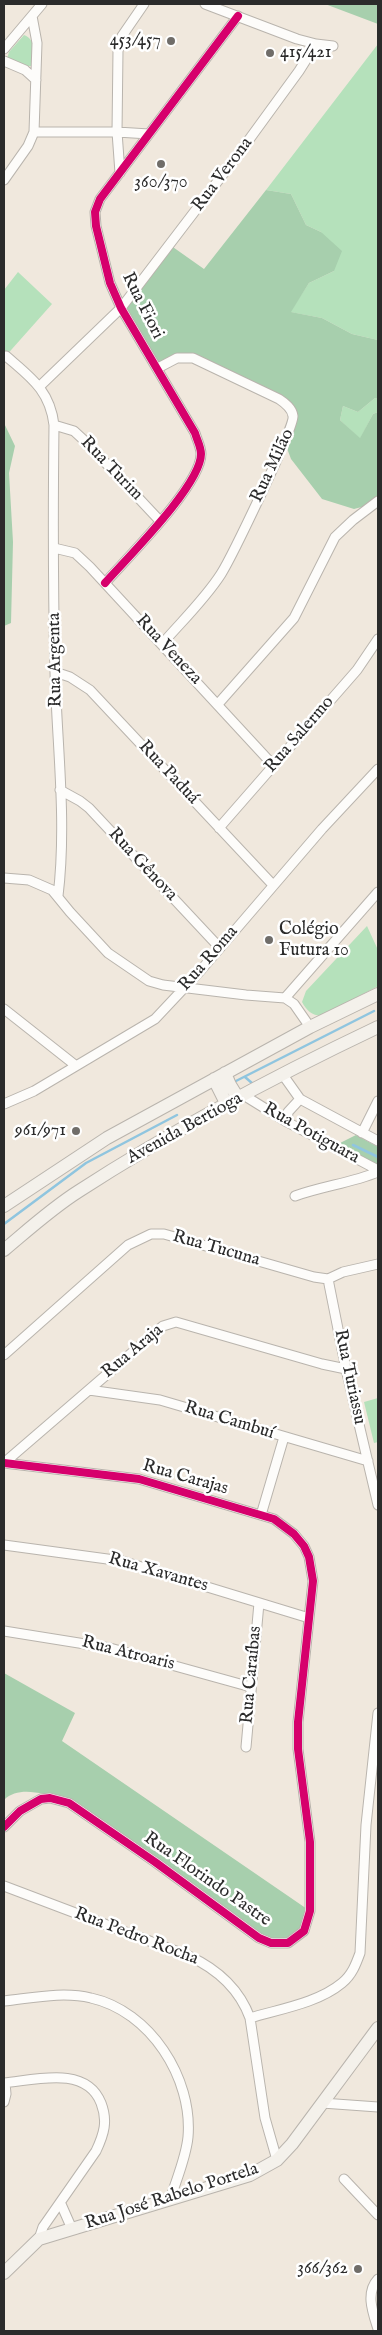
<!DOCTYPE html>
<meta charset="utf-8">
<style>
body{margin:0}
#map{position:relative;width:382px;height:2335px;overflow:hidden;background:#f0e8dd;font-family:"IM FELL English",serif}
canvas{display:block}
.frame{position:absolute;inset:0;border:5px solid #2b2b2b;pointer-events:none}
</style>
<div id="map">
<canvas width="382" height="2335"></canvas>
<div class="frame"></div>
</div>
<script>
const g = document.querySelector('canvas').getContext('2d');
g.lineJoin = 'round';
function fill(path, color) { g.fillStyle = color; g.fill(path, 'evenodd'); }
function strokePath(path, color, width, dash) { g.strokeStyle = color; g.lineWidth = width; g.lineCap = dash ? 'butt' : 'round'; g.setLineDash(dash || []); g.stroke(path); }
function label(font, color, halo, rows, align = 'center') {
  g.font = font + ' "IM FELL English",serif'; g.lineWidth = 5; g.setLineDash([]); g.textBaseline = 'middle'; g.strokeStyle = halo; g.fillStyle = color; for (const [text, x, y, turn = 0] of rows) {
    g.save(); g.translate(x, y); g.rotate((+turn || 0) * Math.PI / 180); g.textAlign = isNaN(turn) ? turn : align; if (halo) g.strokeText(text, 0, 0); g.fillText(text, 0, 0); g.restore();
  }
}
const green = new Path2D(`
 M24,35C37,40 34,55 31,66H24L7,59L9,52Z
 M378,44V340L352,334L322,318L290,312L309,283L334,271L321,232L306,225L291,194L266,190Z
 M18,272L52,304L4,358V290Z
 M375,398L378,399V412L373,414L360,439L340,420L343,406L358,412Z
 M367,926L378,950V986L322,1016C311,1015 307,1011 302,1002L306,991Z
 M378,1398V1442L374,1443L364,1402Z`);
const forest = new Path2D(`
 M325,4H378V24Z
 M266,190L291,194L306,225L321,232L342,251L334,271L309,283L291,312L322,318L352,334L378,340V399L375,398L358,412L343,406L340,420L360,438L373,414L378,412V501L373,504L354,509L322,499L291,459L285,443L290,409L193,358L158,368L121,308L170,245L204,269Z
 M4,423L15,446L9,473L13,542L11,623L4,626Z
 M356,1135L378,1147V1166L336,1145Z
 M4,1673L75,1713L62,1741L310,1911L304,1931L279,1944L259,1938L59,1799C43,1793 18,1786 4,1800Z`);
const stream = new Path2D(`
 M245,1077L253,1084
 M232,1083L374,1011
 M353,1145L378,1157
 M4,1224L86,1163L177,1115`);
const street = new Path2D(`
 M316,44L333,46
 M4,49L42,4
 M4,61L25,70L36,80
 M34,132H117L149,134
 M120,173L117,132L118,51L122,36L144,4
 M4,180L28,146L34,132L37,43L32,16
 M6,356C30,377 50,390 54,425L74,431L87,443L160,521
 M158,368L177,358H193L279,399C285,403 292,408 293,416C295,427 231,558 221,574C205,599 182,621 162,644
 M40,386L121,308L240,152L299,71L316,44L297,39L205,4
 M54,425C53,507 53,589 55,672C57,746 67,822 58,896
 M54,548L75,553L90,567L273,765
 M105,583C127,558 201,485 201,454C201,447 197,440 195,433L121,308L110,283L96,226L95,212L100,199L238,16
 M55,672L70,677L90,690L273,885
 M218,704L294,618L335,537L353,520L378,501
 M60,790L80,801L89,808L219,947
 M219,828L357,670L378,639
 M4,878L29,880L52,890L70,912L108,953L149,981L163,985L246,995L285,998L294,1004L310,1027
 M285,998L378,892
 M4,1009L75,1065
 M283,1075L300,1099L378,1141
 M245,1096L287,1122L378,1170
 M4,1104L34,1091L155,1019L201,970L322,829L378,769
 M287,1122L288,1112L300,1099
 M362,1133L378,1101
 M295,1196C323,1186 351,1183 378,1172
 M328,1279L346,1369L378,1505
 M4,1355L128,1245L151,1234H164L314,1277L328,1279L343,1272L378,1264
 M89,1390L160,1400L368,1461
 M4,1463L163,1326L176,1322L322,1364L346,1369
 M261,1515L284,1437
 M4,1545L122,1561L309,1618
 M4,1631L110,1648L251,1687
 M246,1747L259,1603
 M4,1827L20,1811L41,1799L50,1798L69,1803L155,1862L259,1938L271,1943H288L304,1931L310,1911V1842L298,1749V1722L313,1581L309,1557L304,1546L294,1534L274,1519L139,1479L4,1463
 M4,1886L189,1956C217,1969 239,1988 250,2018L265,2118L277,2160
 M4,2001C32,1998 63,1991 91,1998C150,2011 193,2078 188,2137C186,2158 176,2180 170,2200
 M250,2018C280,2009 318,2003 342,1983C352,1975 356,1964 360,1953L366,1825L378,1713
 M4,2083C35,2080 86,2065 101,2103C108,2121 104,2134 96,2151L43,2227L39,2239
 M4,2102L6,2094L5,2083
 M322,2103L378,2107
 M344,2179L378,2215
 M61,2204L72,2229
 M378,2279C365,2293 373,2313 378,2329`);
const secondary = new Path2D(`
 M225,1073L230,1085L238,1098
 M214,1079L227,1105
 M4,1206L107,1138L310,1027L378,994
 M4,1250C28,1230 52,1208 79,1191C173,1130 277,1075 378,1027
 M4,2273L39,2239L250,2175L277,2160L292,2144L378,2028`);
const cycleway = new Path2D(`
 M105,583C127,558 201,485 201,454C201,447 197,440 195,433L121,308L110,283L96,226L95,212L100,199L238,16
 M4,1827L20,1811L41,1799L50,1798L69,1803L155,1862L259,1938L271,1943H288L304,1931L310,1911V1842L298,1749V1722L313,1581L309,1557L304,1546L294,1534L274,1519L139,1479L4,1463`);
const markers = [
 [171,41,5,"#706d69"],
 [270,53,5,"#706d69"],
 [161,164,5,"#706d69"],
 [269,940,5,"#706d69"],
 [76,1131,5,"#706d69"],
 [358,2269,5,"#706d69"]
];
const poiNames = [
 ["453/457",161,41],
 ["415/421",280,53,"left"],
 ["360/370",161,183,"center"],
 ["Colégio",279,930,"left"],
 ["Futura 10",279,951,"left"],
 ["961/971",66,1131],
 ["366/362",348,2269]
];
const streetNames = [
 ["Rua Verona",223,175,-53],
 ["Rua Fiori",142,306,63],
 ["Rua Milão",273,466,-65],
 ["Rua Turim",111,469,46],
 ["Rua Veneza",168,650,47],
 ["Rua Argenta",56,660,-91],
 ["Rua Salermo",300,735,-49],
 ["Rua Paduá",168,773,47],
 ["Rua Gênova",142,865,47],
 ["Rua Roma",209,959,-49],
 ["Avenida Bertioga",185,1129,-29],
 ["Rua Potiguara",311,1134,29],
 ["Rua Tucuna",216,1249,16],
 ["Rua Araja",133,1352,-40],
 ["Rua Turiassu",349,1377,78],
 ["Rua Cambuí",229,1421,17],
 ["Rua Carajas",185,1478,16],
 ["Rua Xavantes",158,1573,16],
 ["Rua Atroaris",128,1654,14],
 ["Rua Caraíbas",252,1675,-85],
 ["Rua Florindo Pastre",207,1880,35],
 ["Rua Pedro Rocha",136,1937,21],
 ["Rua José Rabelo Portela",172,2197,-18]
];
fill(green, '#b5e1bb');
fill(forest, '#a7cfad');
strokePath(stream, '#8fc5df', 2.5);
strokePath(street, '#b9b4ad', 11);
strokePath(secondary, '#b9b4ad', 14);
strokePath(street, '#fdfcfa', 9);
strokePath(secondary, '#f4f1eb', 12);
strokePath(cycleway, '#d6006c', 8);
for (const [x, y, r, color] of markers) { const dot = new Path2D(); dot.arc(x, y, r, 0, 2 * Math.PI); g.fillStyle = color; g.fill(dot); strokePath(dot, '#fff', 2); }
label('18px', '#2b2b2b', '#fff', poiNames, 'right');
label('18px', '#2b2b2b', '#fff', streetNames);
</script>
